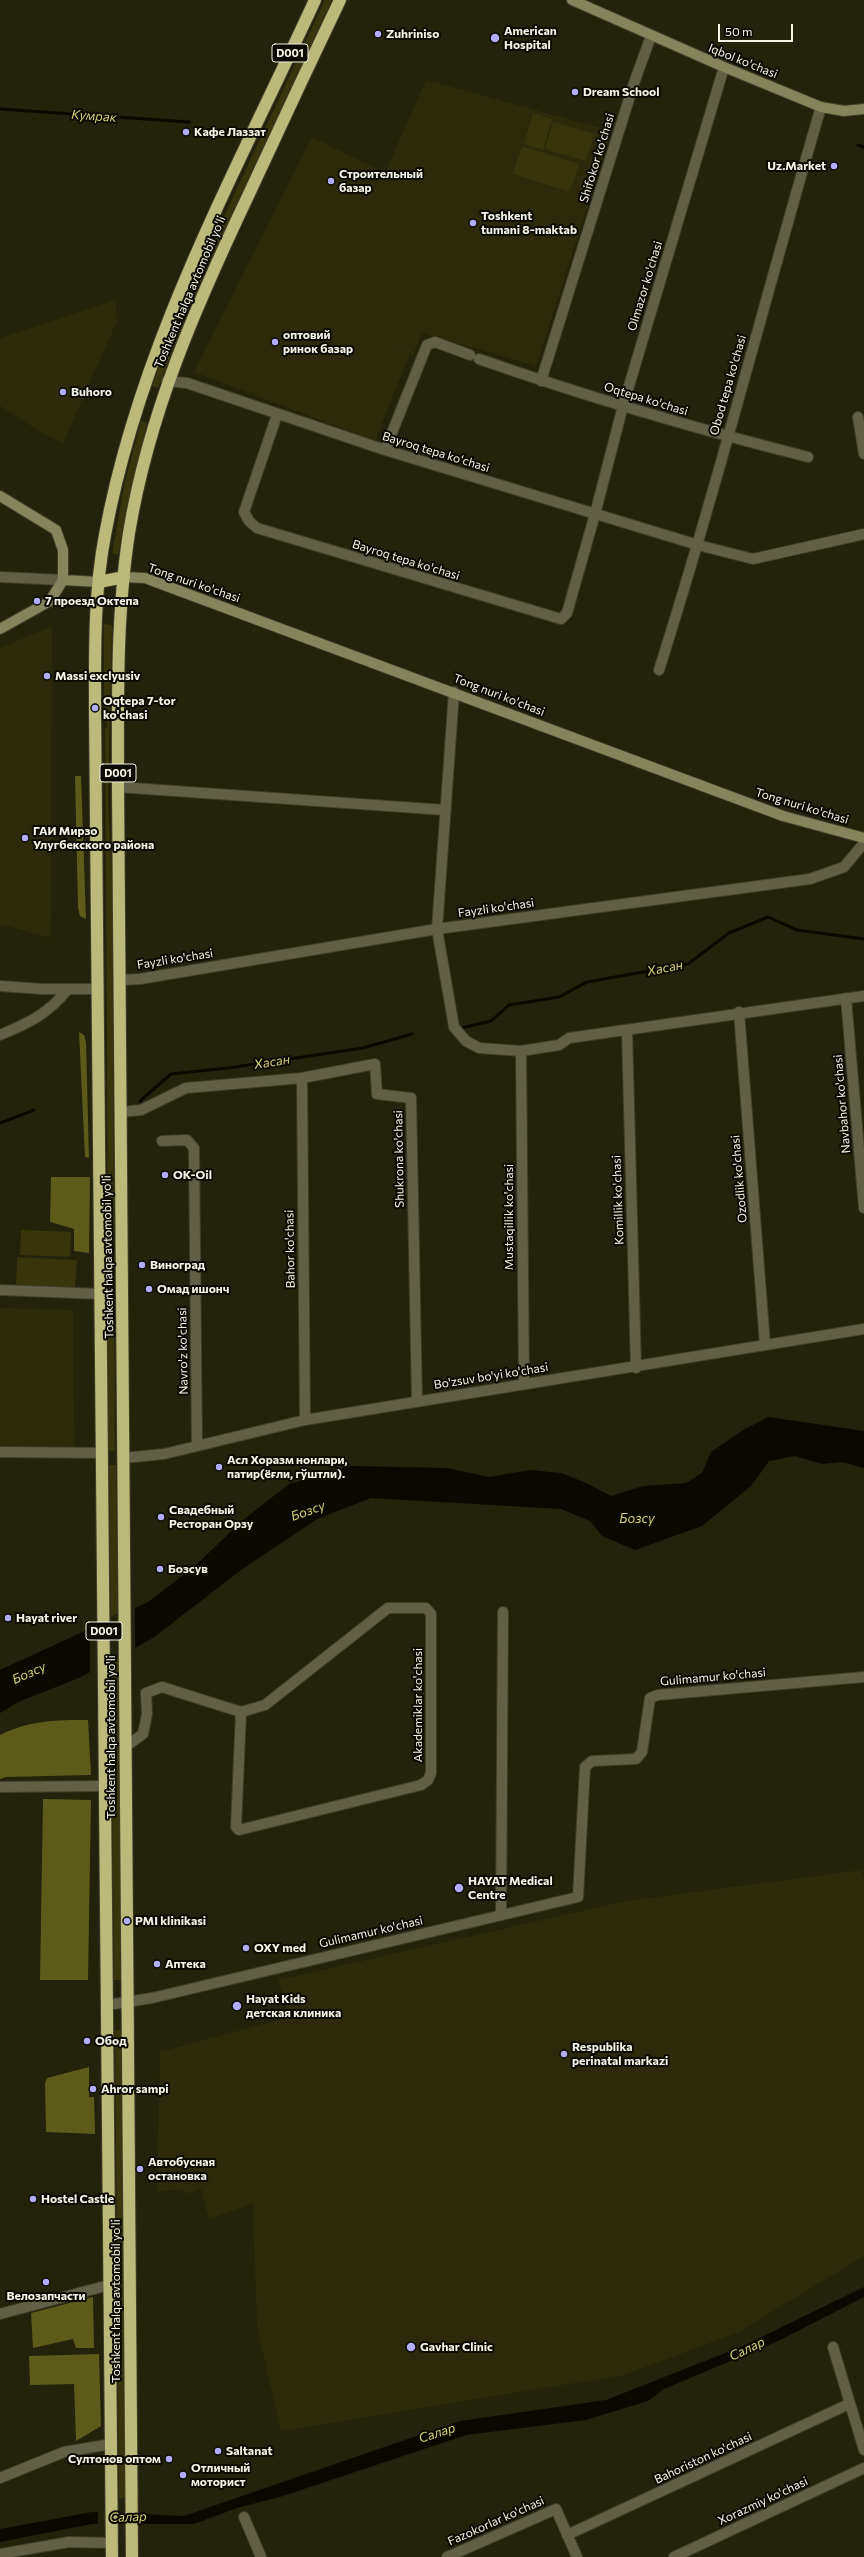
<!DOCTYPE html>
<meta charset="utf-8">
<style>
body{margin:0}
#map{position:relative;width:864px;height:2557px;overflow:hidden;background:#23220b;font-family:Commissioner,sans-serif}
canvas{display:block}
.scale{position:absolute;left:718px;top:24px;width:75px;height:18px;box-sizing:border-box;border:2px solid #f4f4e6;border-top:0;padding-left:5px;font-size:12px;line-height:14px;white-space:nowrap;color:#f4f4e6;-webkit-text-stroke:3px #0b0b03;paint-order:stroke}
</style>
<div id="map">
<canvas width="864" height="2557"></canvas>
<div class="scale">50 m</div>
</div>
<script>
const g = document.querySelector('canvas').getContext('2d');
g.lineJoin = 'round';
function fill(path, color) { g.fillStyle = color; g.fill(path, 'evenodd'); }
function strokePath(path, color, width, dash) { g.strokeStyle = color; g.lineWidth = width; g.lineCap = dash ? 'butt' : 'round'; g.setLineDash(dash || []); g.stroke(path); }
function label(font, color, halo, rows, align = 'center') {
  g.font = font + ' Commissioner,sans-serif'; g.lineWidth = 4; g.setLineDash([]); g.textBaseline = 'middle'; g.strokeStyle = halo; g.fillStyle = color; for (const [text, x, y, turn = 0] of rows) {
    g.save(); g.translate(x, y); g.rotate((+turn || 0) * Math.PI / 180); g.textAlign = isNaN(turn) ? turn : align; if (halo) g.strokeText(text, 0, 0); g.fillText(text, 0, 0); g.restore();
  }
}
const built = new Path2D(`
 M426,80L612,131L536,366L422,333L413,355L379,340L410,354L375,441L194,372L312,137L385,173Z
 M115,300L117,321L63,443L42,433L0,406V338Z
 M52,626L51,918L50,938L0,924V648Z
 M0,1308L73,1310L74,1447L0,1446Z
 M862,1870L864,1878V2256L737,2333L624,2375L281,2431L257,2328L253,2204L209,2219L201,2189L186,2194L184,2189L157,2192L160,2052L289,2017L278,1980L626,1901Z`);
const green = new Path2D(`
 M325,0H332L203,276L158,388L152,386L173,329L197,274Z
 M533,113L552,119L543,150L524,144Z
 M553,122L594,134L586,161L545,149Z
 M522,146L579,164L570,192L513,174Z
 M141,421L147,423L118,555L112,553L124,486Z
 M104,624L112,625L108,802L112,881L114,1233H108L105,729L107,726L104,700Z
 M21,1230L71,1232L70,1257L20,1255Z
 M17,1257L77,1260L75,1288L16,1286Z
 M107,1284H114L115,1451H108Z
 M109,1465H116L121,1980H114Z
 M115,2030H122L126,2498H119Z`);
const forest = new Path2D(`
 M75,776H81L86,919L80,916L78,908Z
 M79,1032L84,1035L86,1043L89,1158L85,1157Z
 M51,1177H90L89,1253L74,1251V1229L50,1222Z
 M88,1720L91,1775L6,1777L0,1779V1735C31,1720 55,1720 88,1720Z
 M43,1799L91,1800L88,1980H40Z
 M89,2067V2097H94L95,2134L46,2132L45,2083L47,2078Z
 M93,2297L94,2348H76L73,2339L33,2348L31,2313Z
 M99,2354L101,2426L76,2441L74,2384L30,2385L29,2356Z`);
const water = new Path2D(`
 M768,1417L864,1431V1468L842,1462L822,1464L795,1456L769,1461L751,1486L702,1526L635,1550L602,1536L590,1521L561,1509L371,1498L317,1519L241,1570L153,1638L79,1678L18,1702L0,1713V1670L148,1602L195,1566L243,1520L289,1484L351,1466L447,1468L489,1477L530,1470L561,1473L584,1482L611,1496L643,1486L686,1483L702,1473L711,1452L745,1429Z
 M864,2287V2297L778,2341L664,2389L648,2401L586,2420L466,2435L280,2497L237,2508L194,2524H92L0,2542V2529L92,2512L184,2516L460,2421L606,2400L743,2346Z`);
const pier = new Path2D(`
 M135,1606V1650L90,1674V1626Z
 M98,2510L142,2512V2527L98,2526Z`);
const stream = new Path2D(`
 M0,109L189,122
 M858,145L864,147
 M461,1028L491,1021L509,1005L559,997L587,982L688,964L729,933L768,917L797,930L864,939
 M140,1101L171,1074L228,1068L363,1048L412,1034
 M0,1123L34,1110`);
const street = new Path2D(`
 M479,359C587,397 697,429 808,457
 M167,381L187,383L385,450L698,545L753,559L864,534
 M541,381L634,83L651,36
 M277,415L244,512L249,521L257,528L561,619L567,613L595,514L623,406L724,67
 M858,417L864,454
 M385,450L427,345L435,342L470,355
 M0,577L63,580
 M659,670C718,484 766,294 821,107
 M454,692L437,929L454,1027L466,1041L479,1048L521,1051L559,1045L569,1038L864,996
 M118,787L445,810
 M119,980L140,979L437,929L810,879L844,867L864,843
 M0,986L42,989H98
 M846,998L864,1208
 M739,1012L765,1344
 M627,1031L636,1368
 M0,1035C29,1023 48,1014 68,989
 M521,1051L524,1384
 M302,1078L305,1420
 M121,1112L141,1110L186,1088L302,1078L375,1064L377,1094L411,1098L417,1401
 M162,1141L187,1140L194,1148L197,1445
 M0,1290L101,1294
 M0,1452L103,1453
 M124,1458L164,1454L305,1420L864,1329
 M125,1747L143,1734L147,1714L146,1693L162,1687L241,1712L265,1705L388,1608H426L431,1614V1773L428,1780L421,1785L239,1830L236,1827L241,1712
 M0,1787L105,1786
 M501,1915L503,1612
 M107,2005L152,1998L578,1897L585,1767L592,1761L636,1759L642,1752L650,1698L658,1695L864,1677
 M0,2314L109,2285
 M833,2347L864,2450
 M0,2478L64,2452L111,2444
 M244,2517L261,2557
 M567,2535L849,2404
 M0,2554L69,2542L112,2543
 M447,2557L556,2509L577,2557
 M674,2557L864,2468`);
const secondary = new Path2D(`
 M572,0L724,67L821,107L844,111L864,109
 M0,496L56,530L63,550V580L50,601L0,629
 M124,577L145,578L783,816L864,838
 M63,580L99,582`);
const highway = new Path2D(`
 M99,582L124,577
 M112,2557L95,708C95,650 94,592 105,535C140,344 235,174 315,0
 M132,2557L118,787C118,703 116,617 129,533C149,412 196,306 248,196C278,131 309,65 340,0`);
const markers = [
 [378,34,4,"#b2adf9"],
 [495,38,5,"#b2adf9"],
 [575,92,4,"#b2adf9"],
 [186,132,4,"#b2adf9"],
 [834,166,4,"#b2adf9"],
 [331,181,4,"#b2adf9"],
 [473,223,4,"#b2adf9"],
 [275,342,4,"#b2adf9"],
 [63,392,4,"#b2adf9"],
 [37,601,4,"#b2adf9"],
 [47,676,4,"#b2adf9"],
 [95,708,4,"#b2adf9"],
 [25,838,4,"#b2adf9"],
 [165,1175,4,"#b2adf9"],
 [142,1265,4,"#b2adf9"],
 [149,1289,4,"#b2adf9"],
 [219,1467,4,"#b2adf9"],
 [161,1517,4,"#b2adf9"],
 [160,1569,4,"#b2adf9"],
 [8,1618,4,"#b2adf9"],
 [459,1888,5,"#b2adf9"],
 [127,1921,4,"#b2adf9"],
 [246,1948,4,"#b2adf9"],
 [157,1964,4,"#b2adf9"],
 [237,2006,5,"#b2adf9"],
 [87,2041,4,"#b2adf9"],
 [564,2054,4,"#b2adf9"],
 [93,2089,4,"#b2adf9"],
 [140,2169,4,"#b2adf9"],
 [33,2199,4,"#b2adf9"],
 [46,2282,4,"#b2adf9"],
 [411,2347,5,"#b2adf9"],
 [218,2451,4,"#b2adf9"],
 [169,2459,4,"#b2adf9"],
 [183,2475,4,"#b2adf9"]
];
const shields = [
 [290,53,36],
 [118,773,36],
 [104,1631,36]
];
const shieldNames = [
 ["D001",290,53],
 ["D001",118,773],
 ["D001",104,1631]
];
const poiNames = [
 ["American",504,31],
 ["Hospital",504,45],
 ["Zuhriniso",386,34],
 ["Dream School",583,92],
 ["Кафе Лаззат",194,132],
 ["Uz.Market",826,166,"right"],
 ["Строительный",339,174],
 ["базар",339,188],
 ["Toshkent",481,216],
 ["tumani 8-maktab",481,230],
 ["оптовий",283,335],
 ["ринок базар",283,349],
 ["Buhoro",71,392],
 ["7 проезд Октепа",45,601],
 ["Massi exclyusiv",55,676],
 ["Oqtepa 7-tor",103,701],
 ["ko'chasi",103,715],
 ["ГАИ Мирзо",33,831],
 ["Улугбекского района",33,845],
 ["OK-Oil",173,1175],
 ["Виноград",150,1265],
 ["Омад ишонч",157,1289],
 ["Асл Хоразм нонлари,",227,1460],
 ["патир(ёғли, гўштли).",227,1474],
 ["Свадебный",169,1510],
 ["Ресторан Орзу",169,1524],
 ["Бозсув",168,1569],
 ["Hayat river",16,1618],
 ["HAYAT Medical",468,1881],
 ["Centre",468,1895],
 ["PMI klinikasi",135,1921],
 ["OXY med",254,1948],
 ["Аптека",165,1964],
 ["Hayat Kids",246,1999],
 ["детская клиника",246,2013],
 ["Обод",95,2041],
 ["Respublika",572,2047],
 ["perinatal markazi",572,2061],
 ["Ahror sampi",101,2089],
 ["Автобусная",148,2162],
 ["остановка",148,2176],
 ["Hostel Castle",41,2199],
 ["Велозапчасти",46,2296,"center"],
 ["Gavhar Clinic",420,2347],
 ["Saltanat",226,2451],
 ["Султонов оптом",161,2459,"right"],
 ["Отличный",191,2468],
 ["моторист",191,2482]
];
const streetNames = [
 ["Iqbol ko'chasi",743,61,22],
 ["Shifokor ko'chasi",597,158,-73],
 ["Olmazor ko'chasi",645,286,-73],
 ["Toshkent halqa avtomobil yo'li",190,292,-67],
 ["Obod tepa ko'chasi",728,385,-74],
 ["Oqtepa ko'chasi",646,399,17],
 ["Bayroq tepa koʻchasi",436,452,17],
 ["Bayroq tepa ko'chasi",406,560,17],
 ["Tong nuri ko'chasi",194,583,19],
 ["Tong nuri ko'chasi",499,695,21],
 ["Tong nuri ko'chasi",802,806,17],
 ["Fayzli ko'chasi",496,908,-8],
 ["Fayzli ko'chasi",175,959,-9],
 ["Navbahor ko'chasi",842,1104,-95],
 ["Shukrona ko'chasi",399,1159,-91],
 ["Ozodlik ko'chasi",739,1179,-95],
 ["Komillik ko'chasi",618,1200,-92],
 ["Mustaqillik ko'chasi",509,1217,-90],
 ["Bahor ko'chasi",290,1249,-91],
 ["Toshkent halqa avtomobil yo'li",108,1257,-91],
 ["Navro'z ko'chasi",183,1351,-91],
 ["Bo'zsuv bo'yi ko'chasi",491,1376,-9],
 ["Gulimamur ko'chasi",713,1677,-5],
 ["Akademiklar ko'chasi",418,1705,-90],
 ["Toshkent halqa avtomobil yo'li",111,1737,-90],
 ["Gulimamur ko'chasi",371,1932,-13],
 ["Toshkent halqa avtomobil yo'li",116,2301,-90],
 ["Bahoriston ko'chasi",703,2458,-25],
 ["Xorazmiy ko'chasi",763,2501,-25],
 ["Fazokorlar ko'chasi",496,2521,-24]
];
const waterNames = [
 ["Кумрак",94,116,4],
 ["Хасан",665,968,-11],
 ["Хасан",272,1062,-9],
 ["Бозсу",308,1511,-20],
 ["Бозсу",637,1519],
 ["Бозсу",29,1673,-24],
 ["Салар",747,2349,-26],
 ["Салар",437,2433,-18],
 ["Салар",128,2517,-2]
];
fill(built, '#2c2a0b');
fill(green, '#373509');
fill(forest, '#5d5b1a');
fill(water, '#0a0900');
fill(pier, '#23220b');
strokePath(stream, '#0a0900', 3);
strokePath(street, '#403f2a', 12);
strokePath(secondary, '#403f2a', 12);
strokePath(highway, '#403f2a', 14);
strokePath(street, '#616047', 10);
strokePath(secondary, '#85845c', 10);
strokePath(highway, '#bcba7a', 12);
for (const [x, y, r, color] of markers) { const dot = new Path2D(); dot.arc(x, y, r, 0, 2 * Math.PI); g.fillStyle = color; g.fill(dot); strokePath(dot, '#0b0b03', 1.5); }
for (const [x, y, w] of shields) { const box = new Path2D(); box.roundRect(x - w / 2, y - 9, w, 18, 3); g.fillStyle = '#0b0b03'; g.fill(box); strokePath(box, '#f4f4e6', 1); }
label('bold 11px', '#f4f4e6', null, shieldNames);
label('bold 12px', '#f4f4e6', '#0b0b03', poiNames, 'left');
label('12px', '#f4f4e6', '#0b0b03', streetNames);
label('italic 13px', '#d4d176', '#0b0b03', waterNames);
</script>
